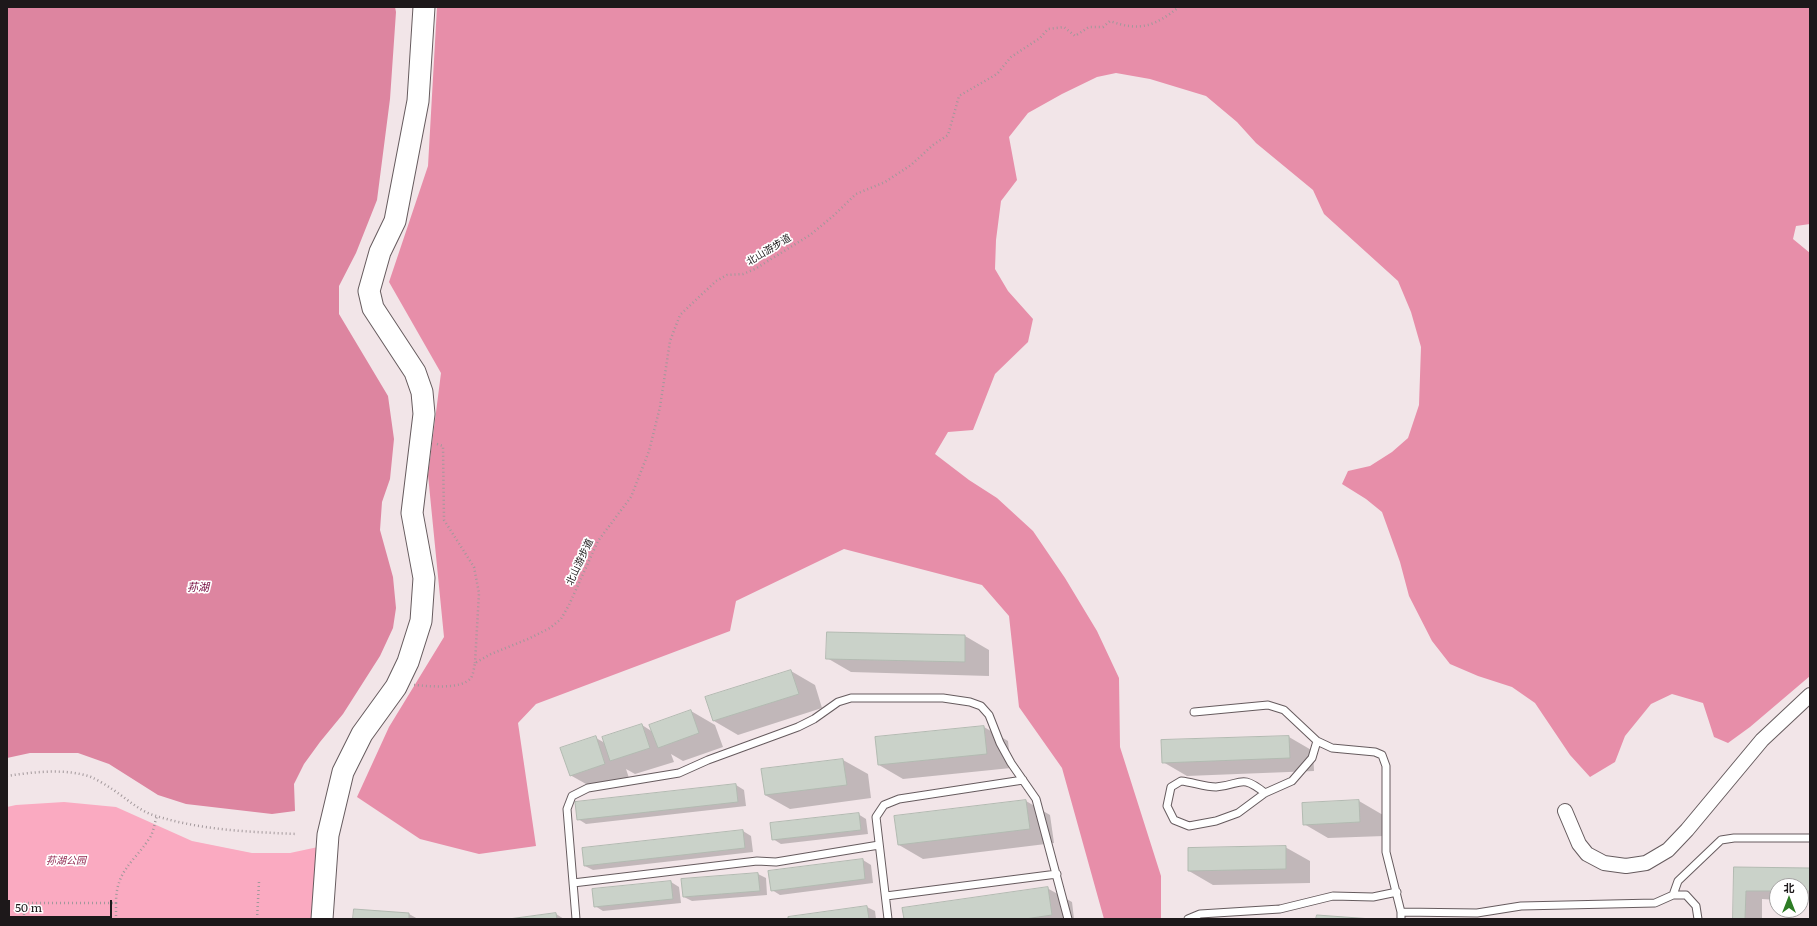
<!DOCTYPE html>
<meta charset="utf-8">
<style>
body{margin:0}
#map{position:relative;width:1817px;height:926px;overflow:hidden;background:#f2e5e8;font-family:Literata,"Noto Sans SC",serif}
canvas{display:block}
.frame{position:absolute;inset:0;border:8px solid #1d181a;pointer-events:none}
.north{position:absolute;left:1769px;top:878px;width:40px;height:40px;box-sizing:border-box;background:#fff;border:1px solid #a5a3a3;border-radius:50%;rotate:0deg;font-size:11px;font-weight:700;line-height:16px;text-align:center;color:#1d181a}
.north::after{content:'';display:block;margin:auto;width:14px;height:18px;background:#2d7c25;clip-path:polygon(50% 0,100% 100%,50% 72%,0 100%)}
.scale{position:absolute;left:8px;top:900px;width:104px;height:18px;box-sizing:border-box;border:2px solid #1d181a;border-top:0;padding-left:5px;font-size:12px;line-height:14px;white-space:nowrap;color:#1d181a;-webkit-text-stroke:3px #fff;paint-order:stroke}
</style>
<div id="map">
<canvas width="1817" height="926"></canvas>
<div class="frame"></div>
<div class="north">北</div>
<div class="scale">50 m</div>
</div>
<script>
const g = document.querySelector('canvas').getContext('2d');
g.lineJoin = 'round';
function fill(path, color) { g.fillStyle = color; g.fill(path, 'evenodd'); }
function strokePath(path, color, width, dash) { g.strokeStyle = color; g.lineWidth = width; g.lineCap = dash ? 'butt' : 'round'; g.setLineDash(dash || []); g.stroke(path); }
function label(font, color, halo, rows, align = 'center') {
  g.font = font + ' Literata,"Noto Sans SC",serif'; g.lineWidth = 3.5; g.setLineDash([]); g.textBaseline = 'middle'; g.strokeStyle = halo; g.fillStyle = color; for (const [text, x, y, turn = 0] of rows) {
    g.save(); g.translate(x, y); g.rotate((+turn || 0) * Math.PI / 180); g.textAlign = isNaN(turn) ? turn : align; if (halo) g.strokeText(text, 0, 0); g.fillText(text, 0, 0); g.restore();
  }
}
const green = new Path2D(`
 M64,802L116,807L192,841L252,853H290L318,847L311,919H7V807L16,805Z`);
const forest = new Path2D(`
 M437,7H1810V224L1796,226L1793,239L1810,253V676L1750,727L1728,743L1714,737L1703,703L1672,694L1651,704L1625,736L1615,762L1590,777L1570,755L1535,703L1512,687L1478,676L1450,664L1432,641L1409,596L1400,562L1382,512L1366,499L1342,484L1348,471L1370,466L1392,452L1408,438L1419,405L1421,347L1411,312L1398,281L1324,214L1313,190L1256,143L1237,122L1206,96L1150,79L1116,73L1097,77L1062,94L1028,113L1009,137L1017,180L1001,201L996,240L995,269L1008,291L1033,319L1028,342L995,374L973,430L948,432L935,454L969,480L997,498L1033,531L1065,578L1097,631L1119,678L1120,747L1161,876V919H1104L1062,768L1019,707L1009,616L982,585L844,549L736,601L730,631L536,704L518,723L536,846L479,854L420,839L357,797L389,727L444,637L428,475L441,373L389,282L428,166Z`);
const water = new Path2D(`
 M7,7H395L396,12L390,99L377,200L356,253L339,286V314L388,396L394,439L390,479L382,502L380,530L393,577L396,608L393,628L380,656L343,714L320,742L304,764L294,784L295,811L272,814L186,804L158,795L109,764L78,753H30L7,758Z`);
const shadow = new Path2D(`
 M828,633L965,636L989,650V676L851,672L827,658Z
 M791,671L815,685L822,708L738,735L714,721Z
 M691,711L715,725L723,747L683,761L671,754L674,762L635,774L626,769L629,778L595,789L570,775L596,738L605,743L642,725L653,732Z
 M984,727L1008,741L1011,768L903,779L879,765Z
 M1289,737L1313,751L1314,771L1187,776L1163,762Z
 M843,760L868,774L871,798L790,809L765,795L762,770Z
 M736,785L744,790L746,806L586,824L578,819Z
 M1026,801L1050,815L1054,843L923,859L899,845L896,817Z
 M1359,801L1383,815L1384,836L1328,838L1304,824Z
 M858,814L866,819L868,834L781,844L773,839Z
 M743,831L751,836L753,852L593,870L585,866L583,849Z
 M1285,847L1310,861V883L1213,885L1189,871Z
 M863,860L871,865L873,883L780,895L772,890Z
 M1735,868L1810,869V900H1801V886H1777V900L1762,899V919H1735Z
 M758,874L766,878L767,895L692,901L684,897Z
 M671,882L679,887L681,903L603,911L595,906Z
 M1047,888L1072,902L1074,919H905Z
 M867,907L875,911L876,919H789Z
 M409,914L418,919H354Z
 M556,914L564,919H517Z`);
const building = new Path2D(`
 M827,632L965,635V662L826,659Z
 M791,670L799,694L713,721L705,697Z
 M691,710L699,733L658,748L649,725Z
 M642,724L650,748L610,761L602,737Z
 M984,726L987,754L878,765L875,737Z
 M596,736L605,764L570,776L560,748Z
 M1289,736L1290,758L1162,763L1161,740Z
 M843,759L847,785L765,795L761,769Z
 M736,784L738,802L577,820L575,802Z
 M1026,800L1030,829L898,845L894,816Z
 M1359,800L1360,822L1303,825L1302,803Z
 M859,813L861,830L772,840L770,823Z
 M743,830L745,848L584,866L582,848Z
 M1286,846V869L1188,871V848Z
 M863,859L865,879L771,891L768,871Z
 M1734,867L1810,868V891H1801V886H1777V891H1746L1745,919H1733Z
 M758,873L760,891L683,897L681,879Z
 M671,881L673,899L594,907L592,889Z
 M1048,887L1052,915L1025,919H904L902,908Z
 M867,906L869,919H788V917Z
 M354,909L409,913V919H353Z
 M556,913L557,919H509Z
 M1317,915L1372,919H1316Z`);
const path = new Path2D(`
 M437,444L443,446L444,520L474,567L479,593L475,663
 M414,685C429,686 461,690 471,678C473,675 474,668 475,663L491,654L528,639L550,628L561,619L569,605L598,541L631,497L649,451L660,407L670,341L680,315L716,281L727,275L743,274L755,269L810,235L832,217L856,194L885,182L911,165L933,145L948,135L959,96L997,74L1011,57L1040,38L1048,29L1064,27L1075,36L1089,27H1103L1110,21C1140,32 1155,26 1179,7
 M7,776C33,772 66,768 91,777C98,780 106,785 112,789C126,798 138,810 153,815C199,830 249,832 297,834
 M116,903C116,871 133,863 149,839C154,832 154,824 157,816
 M24,919V903H116V919
 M257,919L259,882`);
const service = new Path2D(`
 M1194,712L1268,705L1284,710L1317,741L1332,748L1375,752L1382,755L1386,766V852L1401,912V919
 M1265,793C1240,773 1242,785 1216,787C1205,787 1192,782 1181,781L1171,787L1167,806L1174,820L1189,826L1216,821L1238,813L1265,793L1292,781L1312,758L1317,741
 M573,883L757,861L776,862L879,845
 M1673,895L1678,881L1721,840L1734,838H1810
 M886,896L1057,874
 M1401,912L1477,913L1521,906L1655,903L1673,895H1686L1696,906L1698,919
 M576,919L567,809L572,796L588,788L679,773L708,760L798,727L814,719L838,702L851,698H943L970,702L981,706L989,715L1000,743L1011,763L1036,799L1068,919
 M888,919L876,817L884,805L899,799L1023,780
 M1188,919L1200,914L1280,909L1333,896L1373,897L1397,892`);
const minor = new Path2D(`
 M1565,811L1579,844L1587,854L1604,863L1626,866L1646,863L1668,850L1687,830L1762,740L1810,695`);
const secondary = new Path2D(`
 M322,919L328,835L343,772L362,734L396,687L408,662L421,621L424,578L412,513L424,414L422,392L415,372L373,308L369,291L380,252L395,221L418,101L424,7`);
const streetNames = [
 ["北山游步道",769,250,-31],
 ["北山游步道",580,562,-65]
];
const parkNames = [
 ["荪湖公园",66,861]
];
const waterNames = [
 ["荪湖",198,588]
];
fill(green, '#faaac1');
fill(forest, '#e78ea9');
fill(water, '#dd85a0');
fill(shadow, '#0003');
fill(building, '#cad2c9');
strokePath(building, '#b2bab1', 1);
strokePath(service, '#665b5e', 9);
strokePath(minor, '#665b5e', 16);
strokePath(secondary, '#665b5e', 23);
strokePath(path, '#a2989b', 2.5, [1, 3]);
strokePath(service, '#fff', 7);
strokePath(minor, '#fff', 14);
strokePath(secondary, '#fff', 21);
label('10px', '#1d181a', '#fff', streetNames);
label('italic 10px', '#912a52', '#fff', parkNames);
label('italic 11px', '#700238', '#fff', waterNames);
</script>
